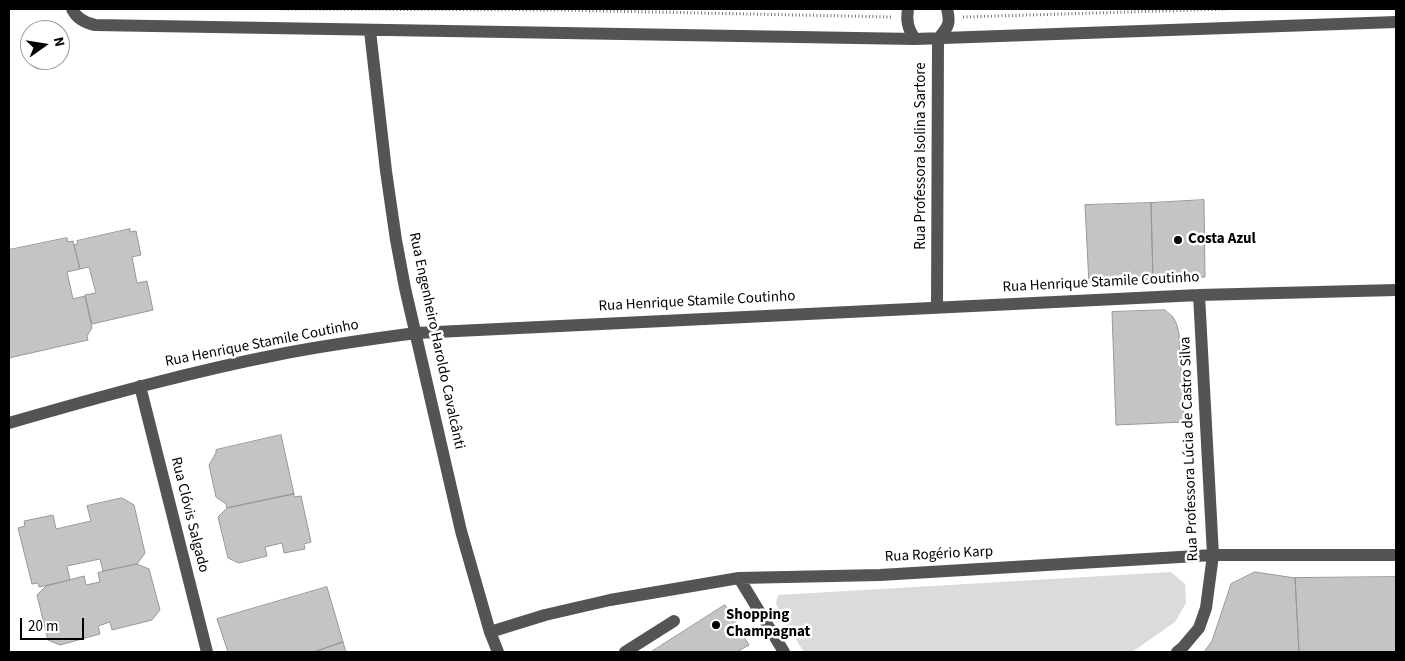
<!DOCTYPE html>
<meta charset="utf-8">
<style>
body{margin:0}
#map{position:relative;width:1405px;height:661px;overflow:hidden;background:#fff;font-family:"Source Sans 3",sans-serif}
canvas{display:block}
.frame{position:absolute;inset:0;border:10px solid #000;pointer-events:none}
.north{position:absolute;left:20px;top:20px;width:50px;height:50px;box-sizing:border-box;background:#fff;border:1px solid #999;border-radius:50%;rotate:77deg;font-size:14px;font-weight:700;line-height:20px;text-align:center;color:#000}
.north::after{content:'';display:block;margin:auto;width:18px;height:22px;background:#000;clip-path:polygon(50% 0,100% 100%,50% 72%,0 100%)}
.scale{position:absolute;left:20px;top:618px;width:64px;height:22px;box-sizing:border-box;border:2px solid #000;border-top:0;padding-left:6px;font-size:15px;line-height:18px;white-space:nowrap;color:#000;-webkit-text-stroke:4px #fff;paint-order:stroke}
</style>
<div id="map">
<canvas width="1405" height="661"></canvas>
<div class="frame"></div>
<div class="north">N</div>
<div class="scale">20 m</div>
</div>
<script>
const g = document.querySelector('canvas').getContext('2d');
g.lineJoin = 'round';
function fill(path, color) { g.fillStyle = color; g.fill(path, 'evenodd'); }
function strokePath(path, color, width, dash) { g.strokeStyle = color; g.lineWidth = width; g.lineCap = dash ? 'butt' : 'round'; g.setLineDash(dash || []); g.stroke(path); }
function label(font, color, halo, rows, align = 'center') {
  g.font = font + ' "Source Sans 3",sans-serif'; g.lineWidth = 5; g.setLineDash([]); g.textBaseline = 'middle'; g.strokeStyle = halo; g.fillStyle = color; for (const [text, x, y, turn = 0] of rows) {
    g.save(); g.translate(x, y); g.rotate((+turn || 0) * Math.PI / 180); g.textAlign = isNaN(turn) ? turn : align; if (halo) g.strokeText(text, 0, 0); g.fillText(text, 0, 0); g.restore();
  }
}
const green = new Path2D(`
 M1171,572L1185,584L1186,603L1175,622L1132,652H804L781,616L776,603L778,595Z`);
const building = new Path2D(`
 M1204,200L1205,277L1153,280L1151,203Z
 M1151,203L1153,280L1089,284L1085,205Z
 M130,229V232L136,231L141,255L132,257L137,283L147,281L153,310L92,324L85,295L96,293L89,267L80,269L74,245L78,244L77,241Z
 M67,238L68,242L73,241L80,269L67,272L73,299L85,296L92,328L87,336L88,340L9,358V250Z
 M1165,310L1173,317L1177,325L1179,334L1184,422L1116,425L1112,312Z
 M281,435L294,494L227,508L226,504L216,497L209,465L216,453V450Z
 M294,494V497L301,496L311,542L304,544L305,549L284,553L282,543L265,547L267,556L239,563L228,558L218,517L227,508Z
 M122,498L134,505L145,553L137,564L103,571L100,559L67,566L70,580L39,587L38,583L32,584L18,528L25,526L24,521L53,515L56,529L91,521L87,506Z
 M137,564L149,569L160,610L152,620L112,630L110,622L98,626L100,634L60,645L48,640L37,595L46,586L84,576L86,585L100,582L98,573Z
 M1255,572L1295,578L1299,652H1204L1212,641L1231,584Z
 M1396,577V652H1299L1295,578Z
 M327,587L343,642L314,652H228L217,619Z
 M725,605L749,645L737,652H651Z
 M343,642L346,652H314Z`);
const path = new Path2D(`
 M281,9L559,10L892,17
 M963,17L1228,9`);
const minor = new Path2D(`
 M72,9C77,19 85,23 95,25L915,39L1396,22
 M908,9C906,21 908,29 915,39
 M370,31L386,171L396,240L405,288L461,531L490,632L498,652
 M937,307L938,39C948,27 951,24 947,9
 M140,386L207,652
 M9,423C99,397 189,372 281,354C326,345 371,339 416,333L1199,295L1396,290
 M739,578L784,652
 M490,632L545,615L610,600L739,578L880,575L1213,555H1396
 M625,652L674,621
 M1177,652L1183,647L1199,628L1206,608L1213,555L1199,295`);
const markers = [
 [1178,240,5,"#000"],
 [716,625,5,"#000"]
];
const streetNames = [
 ["Rua Professora Isolina Sartore",922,156,-90],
 ["Rua Henrique Stamile Coutinho",1101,283,-3],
 ["Rua Henrique Stamile Coutinho",697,302,-3],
 ["Rua Engenheiro Haroldo Cavalcânti",436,341,78],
 ["Rua Henrique Stamile Coutinho",262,344,-11],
 ["Rua Professora Lúcia de Castro Silva",1190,449,-92],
 ["Rua Clóvis Salgado",189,515,76],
 ["Rua Rogério Karp",939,555,-3]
];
const poiNames = [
 ["Costa Azul",1188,240],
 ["Shopping",726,616],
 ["Champagnat",726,633]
];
fill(green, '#dbdbdb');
fill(building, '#c4c4c4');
strokePath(building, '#989898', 1);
strokePath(path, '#767676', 3, [1, 2.5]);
strokePath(minor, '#545454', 12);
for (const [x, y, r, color] of markers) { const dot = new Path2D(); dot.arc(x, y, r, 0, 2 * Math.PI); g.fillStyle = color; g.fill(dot); strokePath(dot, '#fff', 2); }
label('15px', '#000', '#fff', streetNames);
label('bold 15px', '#000', '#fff', poiNames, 'left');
</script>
